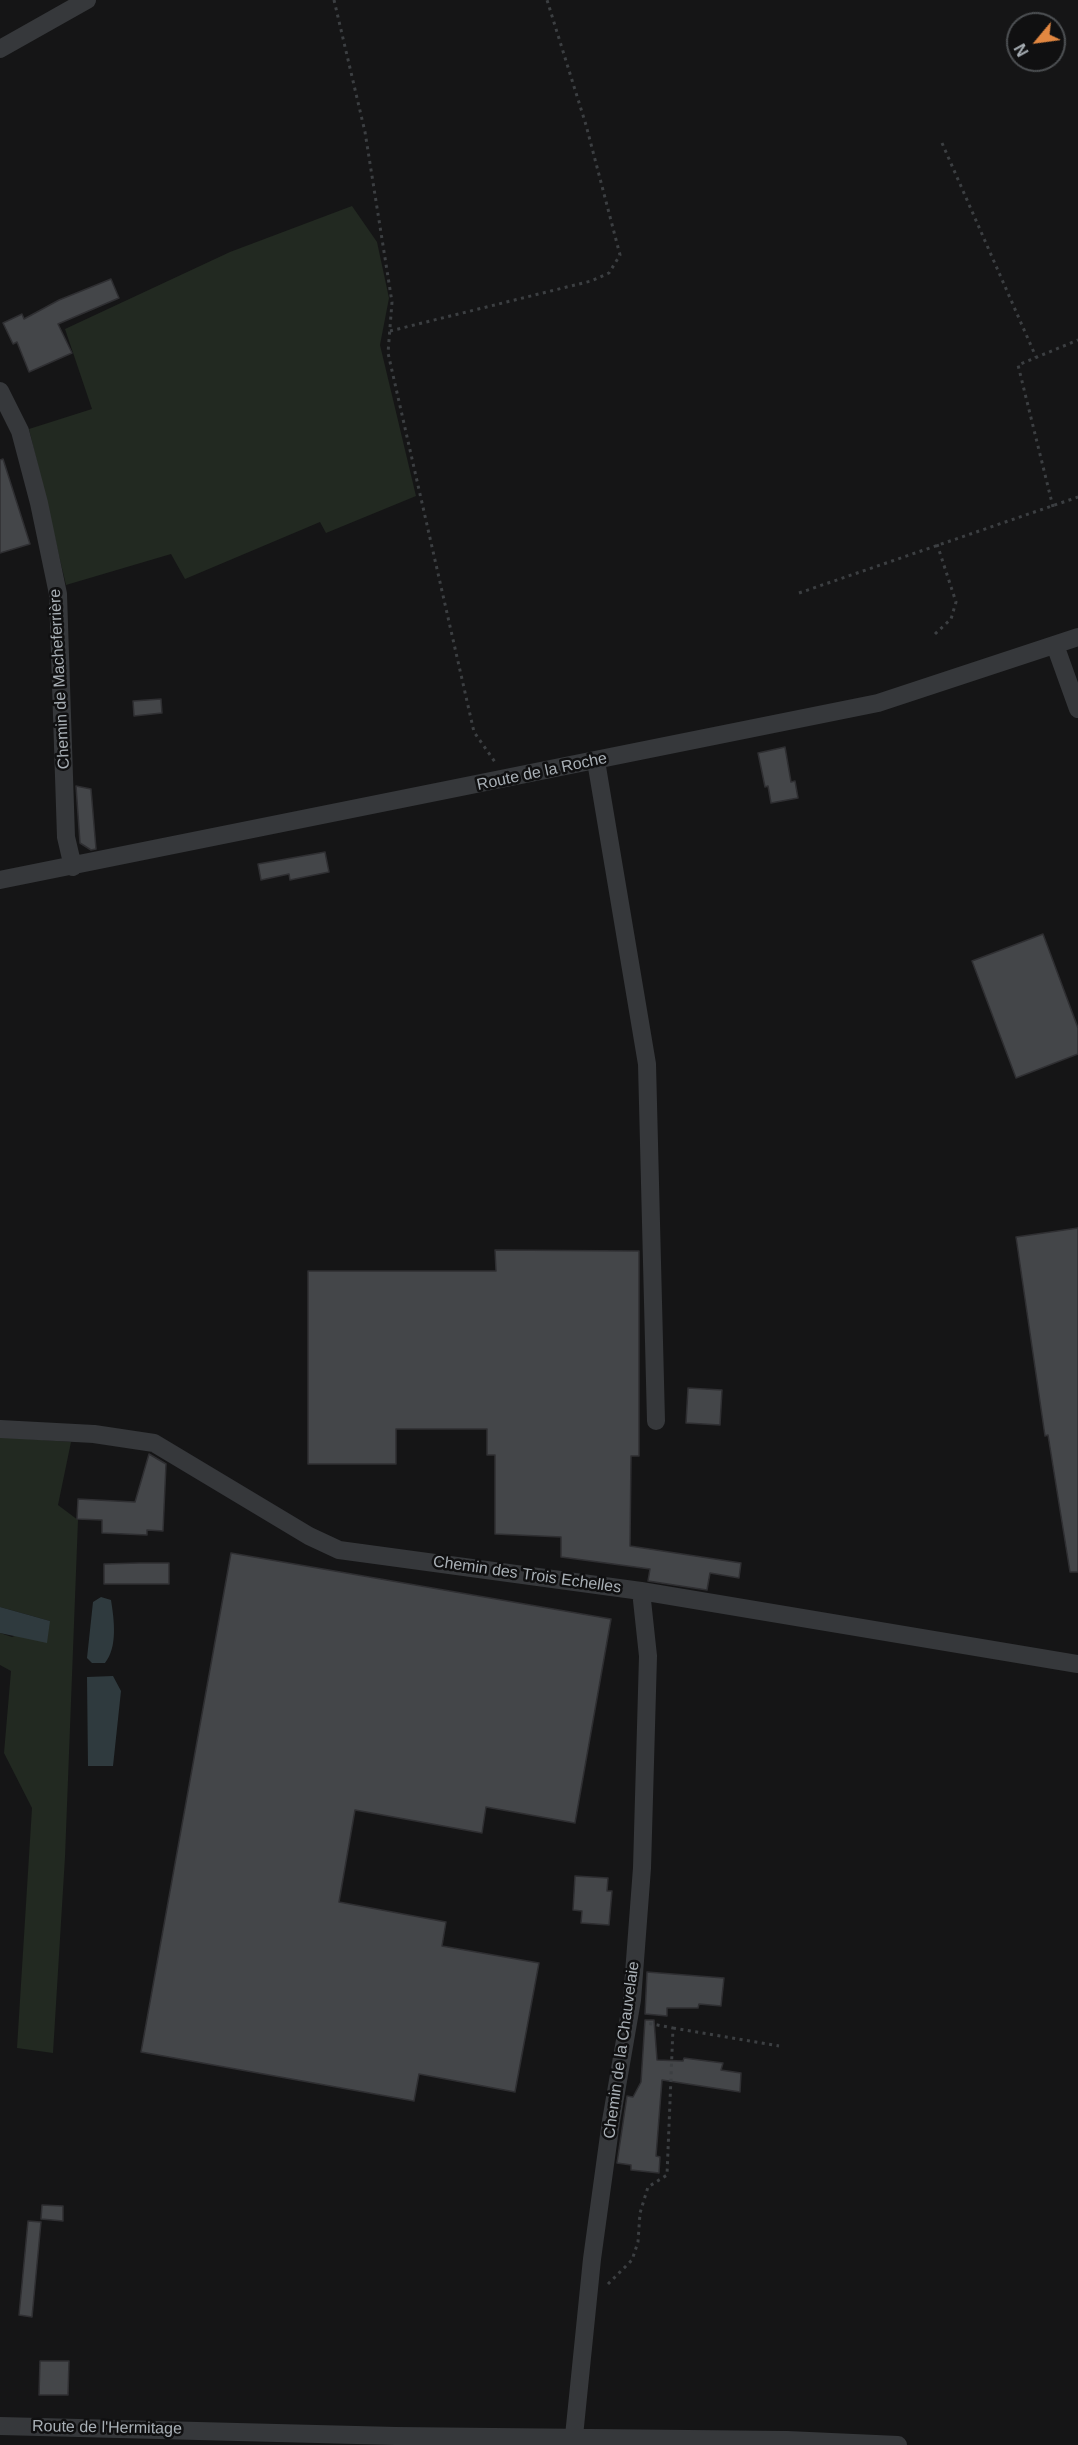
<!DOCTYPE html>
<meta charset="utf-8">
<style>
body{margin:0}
#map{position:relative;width:1078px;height:2445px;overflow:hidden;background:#151516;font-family:Arial,sans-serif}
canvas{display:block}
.north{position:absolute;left:1006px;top:12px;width:60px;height:60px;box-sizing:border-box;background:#101011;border:2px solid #4d5053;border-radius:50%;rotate:241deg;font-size:16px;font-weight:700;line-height:24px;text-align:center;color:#a8afb5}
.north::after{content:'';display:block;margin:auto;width:21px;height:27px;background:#e28741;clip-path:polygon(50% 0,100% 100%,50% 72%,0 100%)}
</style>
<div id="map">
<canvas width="1078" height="2445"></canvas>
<div class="north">N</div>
</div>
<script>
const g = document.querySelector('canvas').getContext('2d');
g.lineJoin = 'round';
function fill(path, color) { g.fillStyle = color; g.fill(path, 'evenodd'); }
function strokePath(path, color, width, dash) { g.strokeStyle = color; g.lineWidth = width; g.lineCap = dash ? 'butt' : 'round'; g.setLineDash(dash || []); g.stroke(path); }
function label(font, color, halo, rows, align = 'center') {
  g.font = font + ' Arial,sans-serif'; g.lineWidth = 5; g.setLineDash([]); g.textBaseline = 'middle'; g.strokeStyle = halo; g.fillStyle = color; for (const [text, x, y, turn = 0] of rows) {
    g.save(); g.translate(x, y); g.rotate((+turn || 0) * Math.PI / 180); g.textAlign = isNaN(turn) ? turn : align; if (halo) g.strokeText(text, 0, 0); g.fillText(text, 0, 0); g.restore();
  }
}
const green = new Path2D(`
 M352,206L377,242L389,298L380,345L416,496L326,533L320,522L185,579L171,554L66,585L29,429L92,409L65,329L230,252Z
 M0,1437L71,1442L58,1505L78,1520L65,1857L53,2053L17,2048L32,1808L4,1753L11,1671L0,1665V1633L12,1637L50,1621L0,1607Z`);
const water = new Path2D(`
 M101,1597L111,1600C114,1619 118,1647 105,1663H92L87,1658L93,1602Z
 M0,1607L50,1621L47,1643L0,1633Z
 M113,1676L121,1691L113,1766H88L87,1677Z`);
const building = new Path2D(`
 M111,279L119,298L58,324L72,353L29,372L17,342L13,344L3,323L22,314L24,319L59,300Z
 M3,459L30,544L0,553V460Z
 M161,699L162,713L134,716L133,701Z
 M785,747L791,782L795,781L798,798L771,803L768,786L765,787L758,753Z
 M76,786L91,789L96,849L91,850L80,843Z
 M325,852L329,872L290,880L289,874L261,880L258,864Z
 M1043,934L1078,1028V1054L1016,1078L972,961Z
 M1078,1228V1572H1070L1048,1435L1045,1436L1016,1237Z
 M495,1250L639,1251V1456H631L630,1546L741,1563L739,1578L710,1573L707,1590L648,1581L650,1569L561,1557V1537L495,1534V1455H487V1429H396V1464H308V1271H496Z
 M688,1388L722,1390L720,1425L686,1423Z
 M149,1454L166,1464L163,1531L147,1530V1535L102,1533V1520L77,1519L78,1499L135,1502Z
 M231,1553L611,1619L575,1823L486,1807L482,1833L355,1810L339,1902L446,1922L442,1946L539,1963L515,2092L419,2074L414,2101L141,2052Z
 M139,1563H169V1584H104V1564Z
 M575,1876L608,1878L607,1891H612L609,1925L581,1923L582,1911L573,1910Z
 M647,1972L724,1978L721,2006L699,2004L698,2008H667V2016L645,2014Z
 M645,2020H654L657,2060L683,2061L684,2058L723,2063L721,2070L741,2073L740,2092L662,2080L656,2156L660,2157L659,2173L631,2170V2165L617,2163L627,2096L633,2097L641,2082Z
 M42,2205L63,2206V2221L41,2219Z
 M28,2221L41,2222L32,2317L19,2315Z
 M40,2361H69L68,2395H39Z`);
const path = new Path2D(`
 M334,0L365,132L392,302L388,353L474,732L495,762
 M942,143L1036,357
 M390,331L591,281L609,273L620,255L586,125L547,0
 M1053,507L1018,365L1078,340
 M799,593L1078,497
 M935,634L951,619L956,602L937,544
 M673,2028L779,2046
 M608,2284L632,2260L638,2242L640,2213L648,2187L667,2175L673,2028L647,2023`);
const minor = new Path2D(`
 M0,49L87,0
 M0,391L20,431L39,503L58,594L66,837L73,867
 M1055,645L1078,709
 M596,761L647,1064L656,1421
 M0,880L878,703L1078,637
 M0,1429L94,1434L154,1443L309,1536L339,1550L641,1591L1078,1664
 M0,2426L396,2436L787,2440L898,2445
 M574,2436L592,2259L611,2121L632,2000L642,1868L648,1656L641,1591`);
const streetNames = [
 ["Chemin de Macheferrière",60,679,-93],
 ["Route de la Roche",542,772,-12],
 ["Chemin des Trois Echelles",527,1575,8],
 ["Chemin de la Chauvelaie",622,2050,-82],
 ["Route de l'Hermitage",107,2428,1]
];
fill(green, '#222921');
fill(water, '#2f3a3e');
fill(building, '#444649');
strokePath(building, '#2f2f32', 1.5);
strokePath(path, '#3c3f42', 3, [3, 4.5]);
strokePath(minor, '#36383b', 18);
label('16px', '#a8afb5', '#101011', streetNames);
</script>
